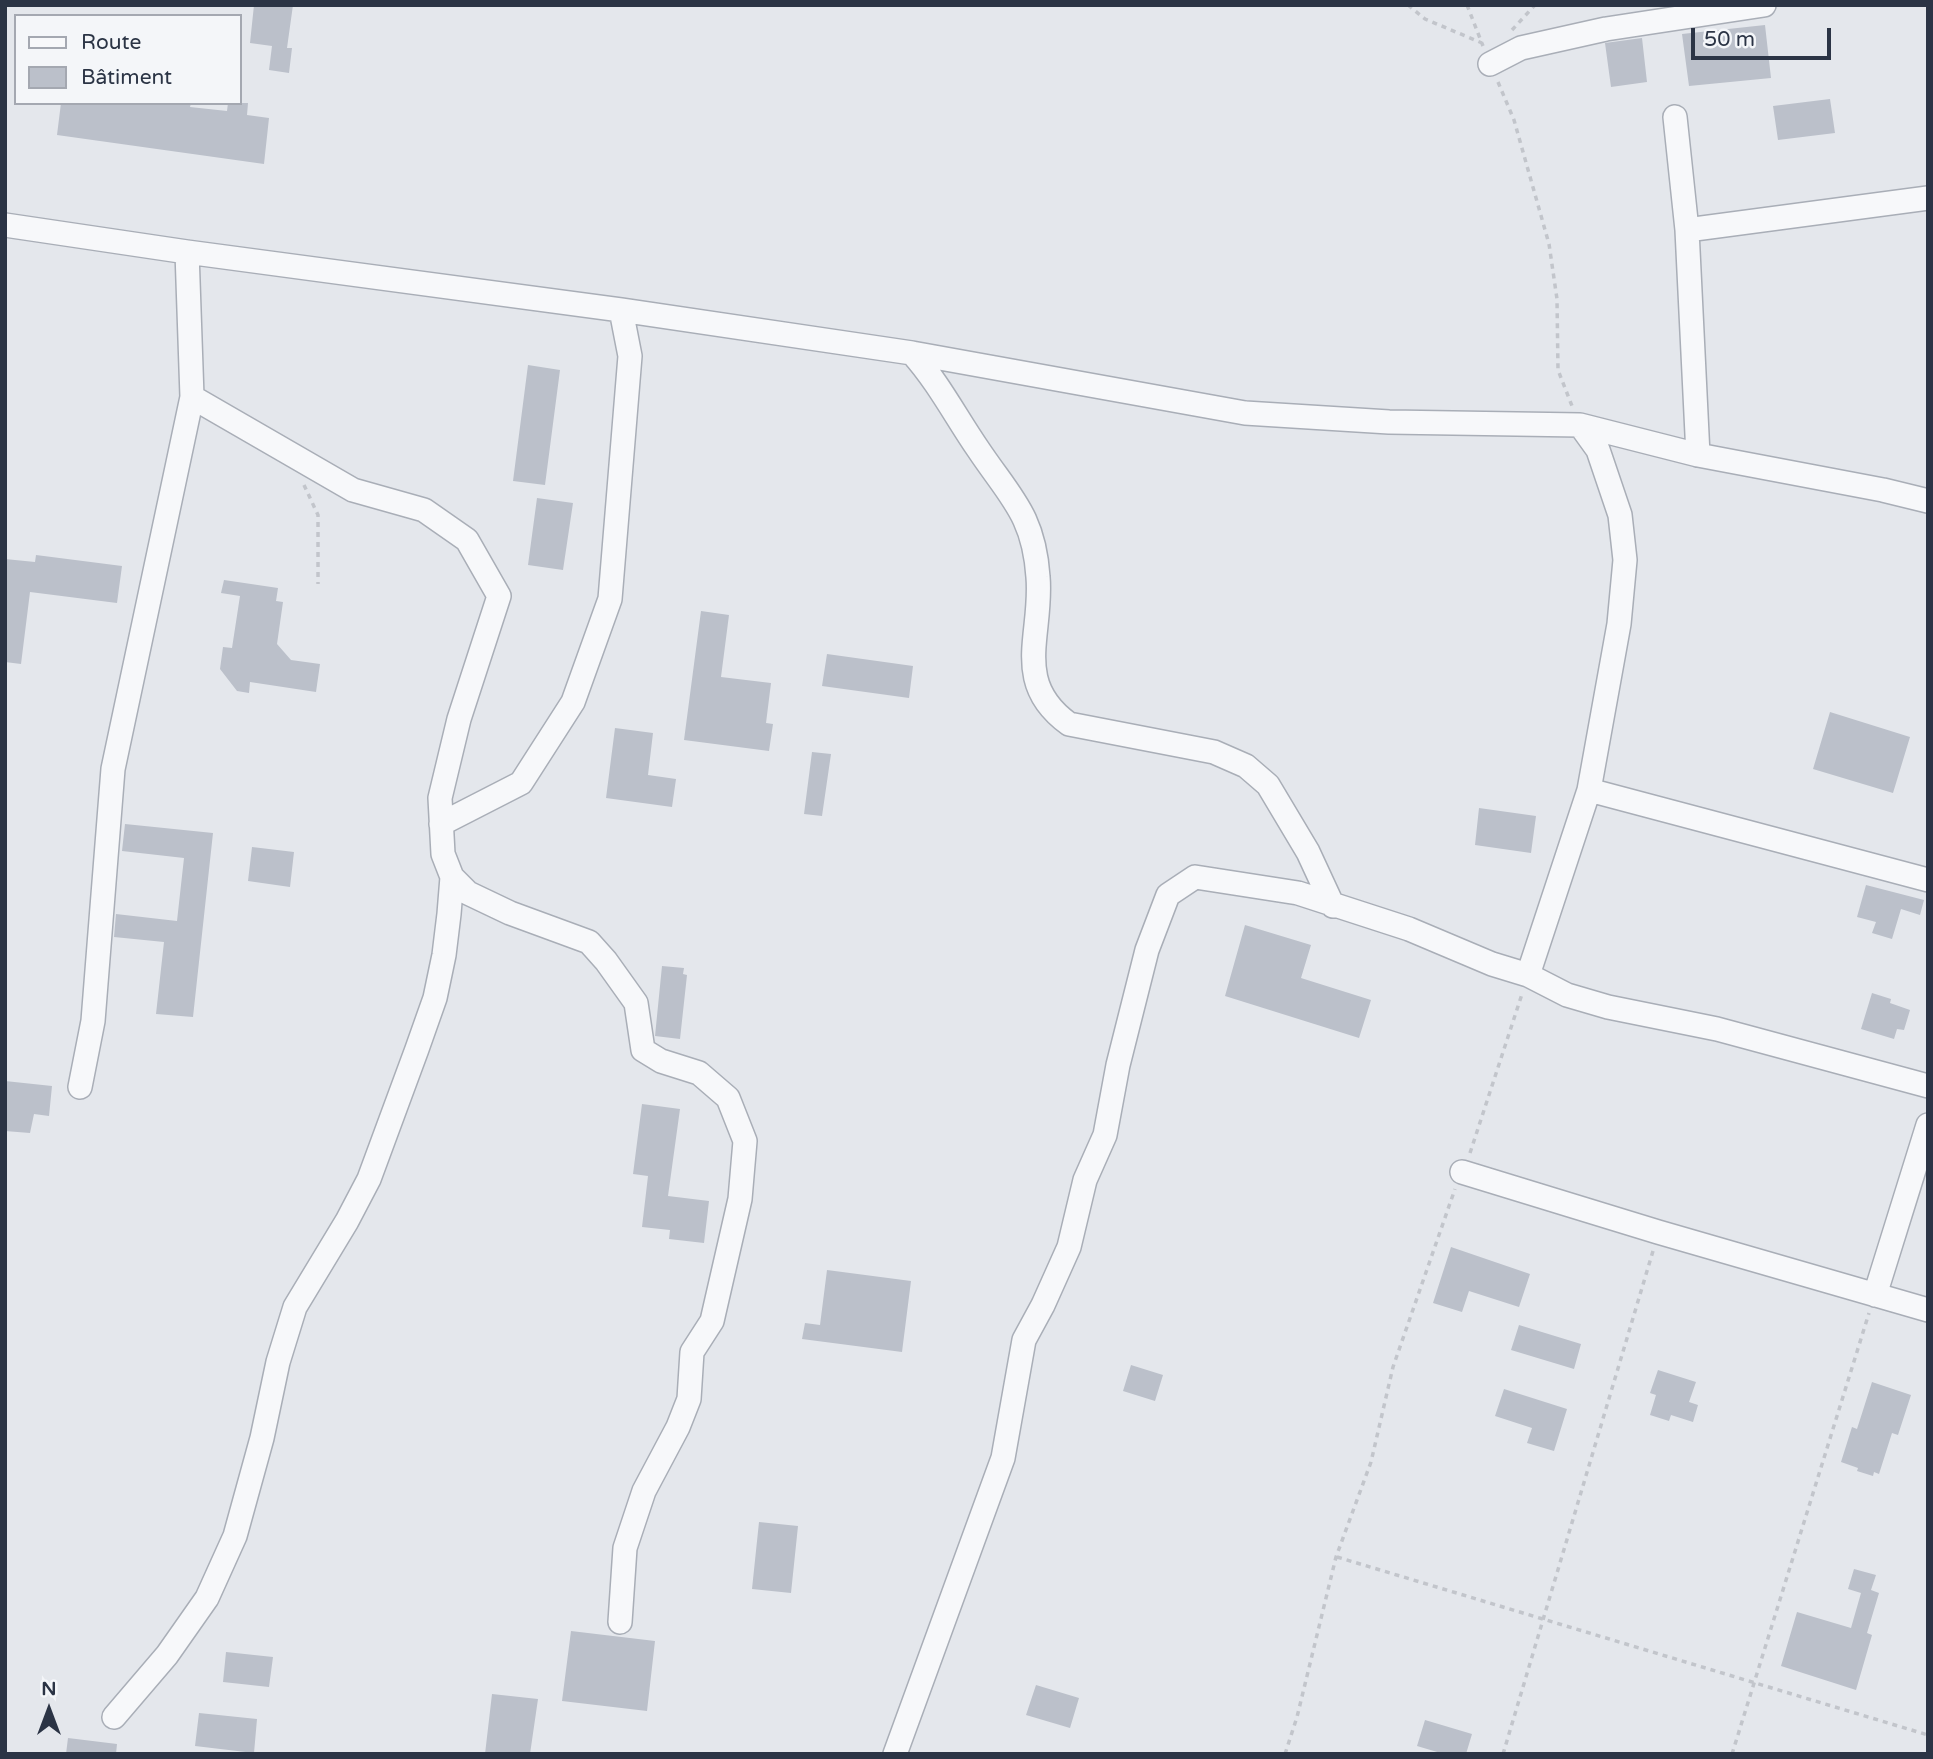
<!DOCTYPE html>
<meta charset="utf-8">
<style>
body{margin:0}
#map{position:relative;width:1933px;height:1759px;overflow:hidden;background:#e4e7ec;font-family:"Varela Round",sans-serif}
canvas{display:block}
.frame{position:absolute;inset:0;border:7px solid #2b3445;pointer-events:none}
.legend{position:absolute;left:14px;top:14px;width:228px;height:91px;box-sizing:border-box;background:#f4f6f9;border:2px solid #a4a8b1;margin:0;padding:9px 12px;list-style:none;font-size:21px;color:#2b3445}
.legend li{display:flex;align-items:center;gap:14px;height:35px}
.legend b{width:35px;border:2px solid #a4a8b1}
.north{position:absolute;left:14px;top:1675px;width:70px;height:70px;-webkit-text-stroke:5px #f4f6f9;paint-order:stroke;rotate:0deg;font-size:19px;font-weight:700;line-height:28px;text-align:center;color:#2b3445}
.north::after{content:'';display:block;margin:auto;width:24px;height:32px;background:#2b3445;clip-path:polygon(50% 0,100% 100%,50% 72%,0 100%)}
.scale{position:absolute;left:1691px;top:28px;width:140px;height:32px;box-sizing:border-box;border:4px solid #2b3445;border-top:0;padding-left:9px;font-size:21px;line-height:24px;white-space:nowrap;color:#2b3445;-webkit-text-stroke:5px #f4f6f9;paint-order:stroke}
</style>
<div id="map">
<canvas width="1933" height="1759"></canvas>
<div class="frame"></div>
<ul class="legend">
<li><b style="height:9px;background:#f7f8fa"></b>Route</li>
<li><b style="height:19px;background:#bbc0ca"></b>Bâtiment</li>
</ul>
<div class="north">N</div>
<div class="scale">50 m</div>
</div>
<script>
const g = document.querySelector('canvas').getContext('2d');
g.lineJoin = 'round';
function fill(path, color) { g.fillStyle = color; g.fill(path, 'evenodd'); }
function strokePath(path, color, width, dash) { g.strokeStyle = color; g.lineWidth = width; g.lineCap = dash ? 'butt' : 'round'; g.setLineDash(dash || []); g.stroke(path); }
const building = new Path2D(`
 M254,5H293L287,48H292L289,73L269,70L272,46L250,43Z
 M1765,25L1771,78L1689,86L1682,34Z
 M1642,38L1647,82L1611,87L1605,43Z
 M1830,99L1835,133L1778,140L1773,106Z
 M61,103H191L190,107L227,111L228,103H248L247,115L269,118L264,164L57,135Z
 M528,365L560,370L545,485L513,481Z
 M537,498L573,503L563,570L528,565Z
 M36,555L122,566L117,603L30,592L21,664L5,662V559L35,562Z
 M224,580L278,588L276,601L283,602L277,644L291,660L320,664L316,692L250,682L249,693L237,691L220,669L223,647L232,648L240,596L221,593Z
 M701,611L729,615L721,677L771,683L766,723L773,724L769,751L684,740Z
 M827,654L913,666L909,698L822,686Z
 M1830,712L1910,737L1893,793L1813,769Z
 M615,728L653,733L648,775L676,779L672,807L606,798Z
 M812,752L831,754L822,816L804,814Z
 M1479,808L1536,816L1531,853L1475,845Z
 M125,824L213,833L193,1017L156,1014L164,942L114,937L116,914L177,921L184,858L122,851Z
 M252,847L294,852L290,887L248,881Z
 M1866,885L1924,900L1920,915L1901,909L1892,939L1872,933L1876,922L1857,917Z
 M1245,925L1311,945L1301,978L1371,1000L1359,1038L1225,996Z
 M662,966L684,968L683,974L687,975L680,1039L655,1036Z
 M1872,993L1891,999L1890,1003L1910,1010L1904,1030L1897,1029L1894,1039L1861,1029Z
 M5,1081L52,1086L49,1116L34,1114L30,1133L5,1131Z
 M642,1104L680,1109L668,1196L709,1201L704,1243L669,1239L670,1230L642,1227L648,1176L633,1174Z
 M1451,1247L1530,1274L1519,1307L1469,1291L1462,1312L1433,1303Z
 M827,1270L911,1281L902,1352L802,1339L805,1323L820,1325Z
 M1519,1325L1581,1344L1574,1369L1511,1350Z
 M1131,1365L1163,1375L1155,1401L1123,1391Z
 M1658,1370L1696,1382L1689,1402L1698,1405L1693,1422L1671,1415L1669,1421L1650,1415L1656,1395L1650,1393Z
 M1872,1382L1911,1395L1898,1435L1892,1433L1879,1474L1874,1472L1873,1476L1857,1471L1858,1468L1841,1462L1852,1427L1857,1429Z
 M1504,1389L1567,1409L1554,1451L1527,1443L1532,1428L1495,1416Z
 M759,1522L798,1526L791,1593L752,1589Z
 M1854,1569L1876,1575L1871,1590L1879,1593L1867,1633L1872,1635L1856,1690L1781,1666L1797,1612L1851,1628L1861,1593L1848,1589Z
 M571,1631L655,1641L647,1711L562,1701Z
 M226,1652L273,1657L269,1687L223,1682Z
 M1036,1685L1079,1698L1070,1728L1026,1715Z
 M492,1694L538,1699L530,1754H485Z
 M199,1713L257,1719L254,1753L195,1746Z
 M1425,1720L1472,1734L1466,1754H1444L1417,1746Z
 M68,1738L117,1744L116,1754H66Z`);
const path = new Path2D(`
 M1408,5L1425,19L1482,43
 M1467,5L1483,46
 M1512,30L1535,5
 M1498,82L1514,120L1549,244L1557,299L1558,370L1572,406
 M304,485L318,515V584
 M1470,1153L1522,994
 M1337,1557L1928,1735
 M1285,1754L1297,1717L1336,1557L1371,1462L1393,1367L1455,1189
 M1503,1754L1653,1251
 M1732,1754L1869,1313`);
const minor = new Path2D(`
 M1490,64L1521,48L1606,29L1764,5
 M1675,117L1687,230L1698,455
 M5,225L187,252L621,310L912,353L1245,413L1389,422L1580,425L1698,455L1883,490L1928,501
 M1687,230L1928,198
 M912,353C938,382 956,417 978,449C1010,497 1034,515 1038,577C1043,634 1011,682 1069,724L1214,752L1246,766L1268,785L1308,852L1333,906
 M1589,790L1928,880
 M441,824L521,783L573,702L610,599L630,356L621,310
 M452,877L468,893L510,913L589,942L606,961L636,1003L643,1050L661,1061L699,1073L728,1098L745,1141L740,1199L712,1321L692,1352L689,1399L678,1427L644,1491L625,1548L620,1622
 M1528,975L1589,790L1619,624L1625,560L1620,515L1598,450L1580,425
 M80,1087L93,1021L113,769L192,397L187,252
 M1462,1172L1658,1232L1928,1310
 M1875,1295L1928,1125
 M114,1717L167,1655L207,1598L235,1536L262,1438L278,1362L295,1307L347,1221L369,1179L417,1049L435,998L444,955L449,914L452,877L443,854L440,798L459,719L499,596L467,540L424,510L353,490L192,397
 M895,1754L1003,1458L1024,1340L1043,1305L1069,1247L1085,1180L1105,1135L1118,1065L1147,950L1168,895L1195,877L1298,893L1409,929L1492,964L1528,975L1567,995L1608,1007L1717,1029L1928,1086`);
fill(building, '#bbc0ca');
strokePath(minor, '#a9aeb7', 26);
strokePath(path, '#c2c5cb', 3.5, [5, 5]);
strokePath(minor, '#f7f8fa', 23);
</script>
